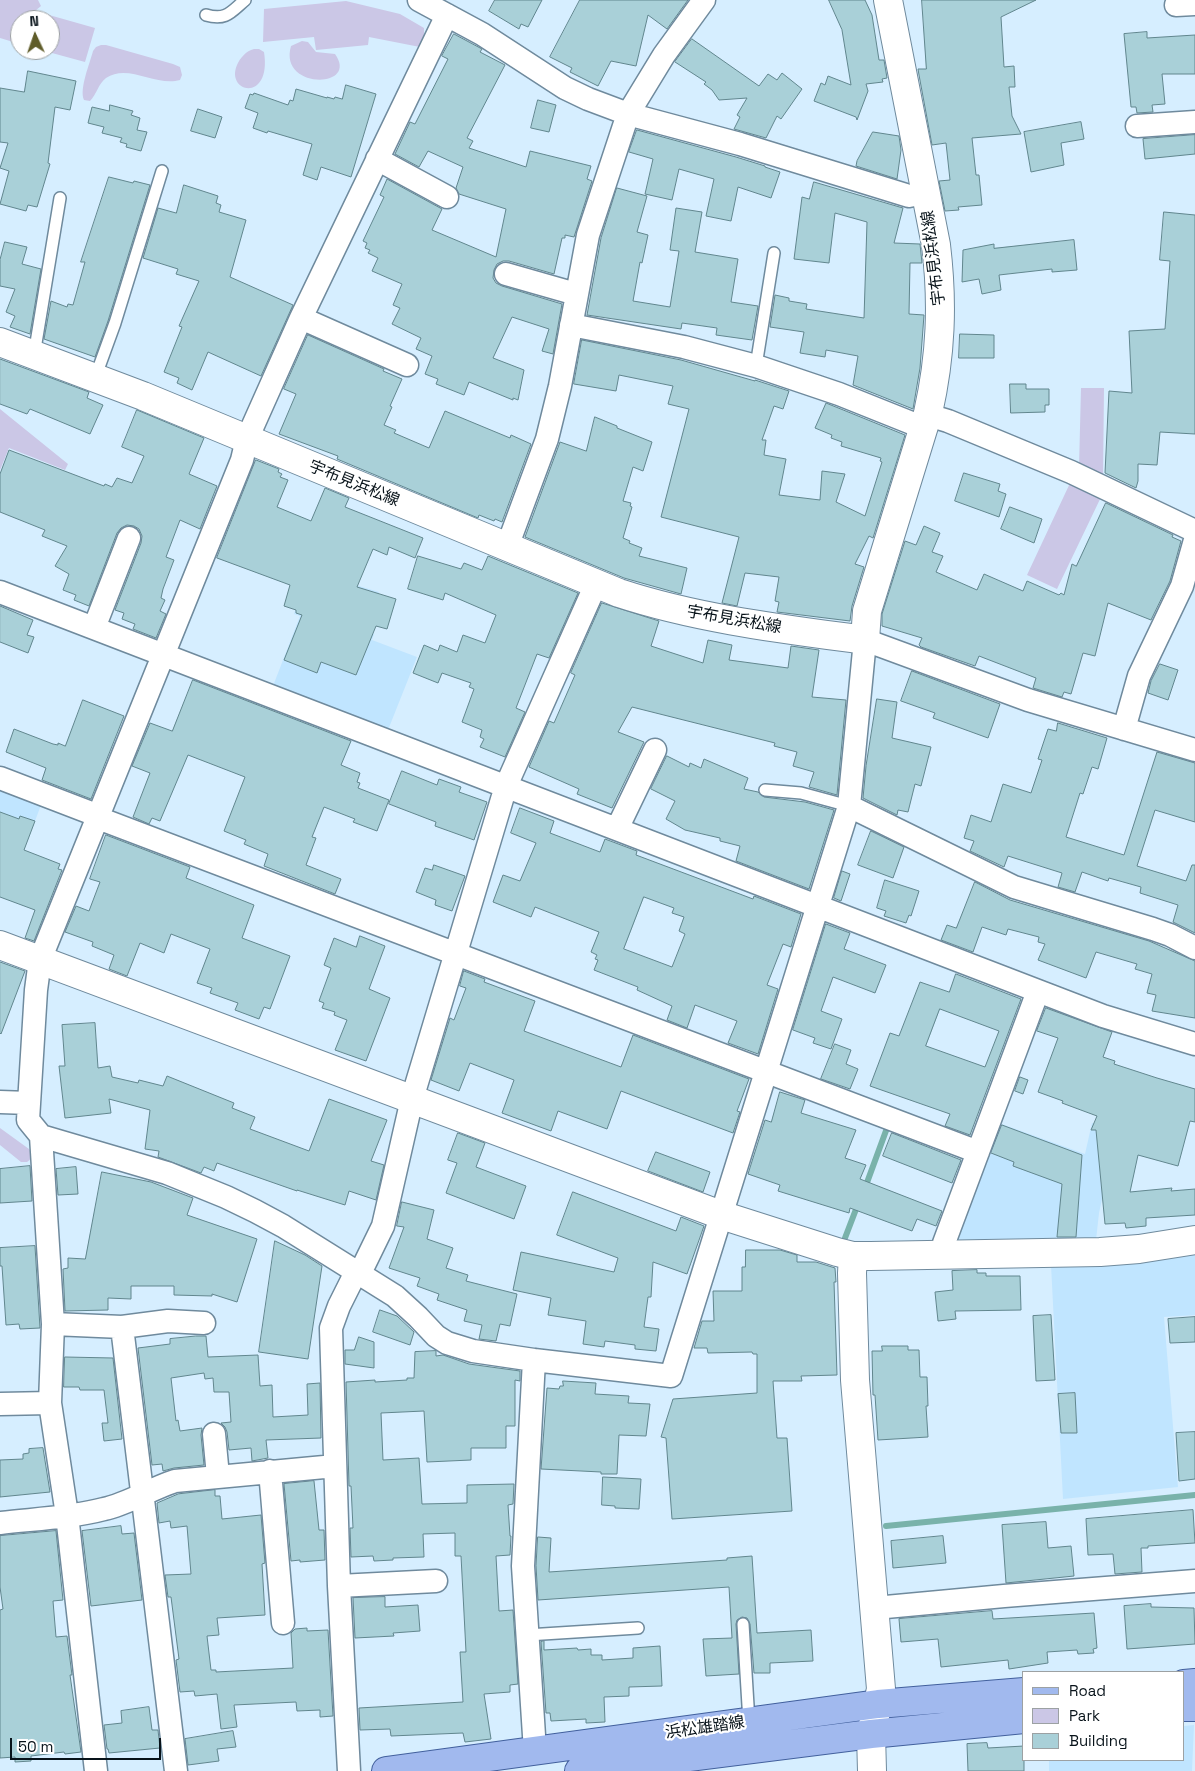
<!DOCTYPE html>
<meta charset="utf-8">
<style>
body{margin:0}
#map{position:relative;width:1195px;height:1771px;overflow:hidden;background:#d6eeff;font-family:"Space Grotesk",sans-serif}
canvas{display:block}
.legend{position:absolute;left:1022px;top:1671px;width:162px;height:90px;box-sizing:border-box;background:#fff;border:1px solid #9ca1a3;margin:0;padding:6px 9px;list-style:none;font-size:15px;color:#08131a}
.legend li{display:flex;align-items:center;gap:10px;height:25px}
.legend b{width:25px;border:1px solid #9ca1a3}
.north{position:absolute;left:10px;top:10px;width:50px;height:50px;box-sizing:border-box;background:#fff;border:1px solid #9ca1a3;border-radius:50%;rotate:357deg;font-size:14px;font-weight:700;line-height:20px;text-align:center;color:#08131a}
.north::after{content:'';display:block;margin:auto;width:18px;height:22px;background:#5f5c29;clip-path:polygon(50% 0,100% 100%,50% 72%,0 100%)}
.scale{position:absolute;left:10px;top:1738px;width:151px;height:22px;box-sizing:border-box;border:2px solid #08131a;border-top:0;padding-left:6px;font-size:15px;line-height:18px;white-space:nowrap;color:#08131a;-webkit-text-stroke:4px #fff;paint-order:stroke}
</style>
<div id="map">
<canvas width="1195" height="1771"></canvas>
<ul class="legend">
<li><b style="height:6px;background:#a1b9ee"></b>Road</li>
<li><b style="height:14px;background:#cbc7e6"></b>Park</li>
<li><b style="height:14px;background:#a9d0d8"></b>Building</li>
</ul>
<div class="north">N</div>
<div class="scale">50 m</div>
</div>
<script>
const g = document.querySelector('canvas').getContext('2d');
g.lineJoin = 'round';
function fill(path, color) { g.fillStyle = color; g.fill(path, 'evenodd'); }
function strokePath(path, color, width, dash) { g.strokeStyle = color; g.lineWidth = width; g.lineCap = dash ? 'butt' : 'round'; g.setLineDash(dash || []); g.stroke(path); }
function label(font, color, halo, rows, align = 'center') {
  g.font = font + ' "Space Grotesk","Noto Sans JP",sans-serif'; g.lineWidth = 4.5; g.setLineDash([]); g.textBaseline = 'middle'; g.strokeStyle = halo; g.fillStyle = color; for (const [text, x, y, turn = 0] of rows) {
    g.save(); g.translate(x, y); g.rotate((+turn || 0) * Math.PI / 180); g.textAlign = isNaN(turn) ? turn : align; if (halo) g.strokeText(text, 0, 0); g.fillText(text, 0, 0); g.restore();
  }
}
const built = new Path2D(`
 M308,571L379,592L367,630L374,634L372,640L417,657L388,730L273,686L300,616L294,614Z
 M0,790L41,805L16,872L0,866Z
 M996,1122L1085,1154L1092,1123L1117,1129L1099,1213L1096,1240L956,1243Z
 M1195,1252V1315L1164,1317L1178,1487L1063,1499L1051,1265Z
 M1194,1725L1192,1771H1049V1760H1184V1726Z`);
const green = new Path2D(`
 M0,0H38L41,6L35,11L95,28L85,62L41,50H50V20H20V44L0,38Z
 M346,1L400,14L424,28V39L420,47L369,37L368,45L316,50L314,37L263,42L264,9Z
 M302,41L308,42L316,52L335,54C360,89 278,90 291,46Z
 M101,45H106L173,64L180,67L182,75L180,80C156,87 128,63 106,78C98,84 97,94 90,101L84,100C79,89 90,63 93,51L96,47Z
 M254,49H259L264,52C272,103 225,93 237,65C240,58 246,51 254,49Z
 M1081,388H1104L1103,479L1079,468Z
 M0,409L68,464L65,470L9,448L0,470Z
 M1071,481L1102,495L1057,589L1027,575Z
 M0,1128L29,1149L32,1153L31,1159L27,1162H21L0,1145Z`);
const stream = new Path2D(`
 M865,1188L887,1128
 M845,1238L858,1204
 M886,1526L1195,1495`);
const building = new Path2D(`
 M495,0H542L528,27L521,24L519,29L489,11Z
 M580,0H688L667,29L648,15L636,66L611,61L598,86L570,72L572,68L550,57Z
 M829,0H865L872,15L879,60H884L887,78L882,79L883,82L866,84L868,91L857,120L856,117L814,101L821,83L825,85L828,76L851,85L842,30Z
 M922,0H1036L1001,17L1004,67L1014,66L1015,87H1009L1012,116L1021,134L972,138L976,175H979L982,205L958,207L959,210L945,211L939,181L950,180L946,143L932,145L919,75L918,69H926Z
 M1147,32V38L1195,35V74H1162L1165,104L1152,105L1153,112L1137,113L1136,107H1131L1124,34Z
 M454,34L482,49L480,52L505,65L467,138L473,141L469,148L526,167L530,151L591,166L587,179L592,181L574,237L565,235V238H562L554,274L509,261H503L497,264L494,270L493,278L496,283L502,286L562,304L553,354L542,351L549,329L512,317L493,358L524,370L518,400L513,398V400L469,382L464,395L436,384L438,379L425,374L432,356L416,349L421,338L392,324L400,308L393,305L402,284L372,271L378,258L368,253L370,250L365,248L367,243L363,241L384,197L380,195L387,179L442,209L432,230L496,257L506,209L459,194L456,188L463,167L428,151L419,167L395,154L410,122L415,124L448,59L442,56Z
 M692,39L759,86L768,74L777,80L782,73L802,89L781,119L777,116L766,138L734,129L740,117L737,115L747,98L719,100L712,90L704,84L706,82L675,62Z
 M28,71L76,81L70,110L55,107L48,163L50,164L37,207L28,205L26,211L0,204L9,171L0,168L8,143L0,142V88L24,92Z
 M346,85L376,94L351,177L321,167L317,180L303,175L312,144L268,131L267,133L253,128L258,113L245,108L250,94L253,95L254,93L288,105L290,100L293,101L296,89L327,98V97L334,99L335,97L342,99Z
 M538,100L556,105L549,132L531,128Z
 M110,105L133,111L131,115L140,118L137,130L147,132L141,151L126,147L127,144L120,142L122,138L102,133L104,127L88,123L92,107L109,111Z
 M198,109L222,117L215,138L191,131Z
 M1081,122L1084,139L1061,143L1064,165L1031,172L1024,132Z
 M637,130L736,157L765,166V167L780,172L771,198L738,187L731,221L706,216L714,179L679,169L672,200L645,194L653,159L629,152Z
 M873,132L899,136L901,150L897,179L856,166L857,161Z
 M1195,135V154L1145,159L1143,139Z
 M109,177L133,183L134,181L150,185L108,321L95,357L44,339L51,301L67,307L68,304L73,305L85,262H81Z
 M814,182L903,208L894,243L920,244L922,263H910L909,314L924,315L920,368L913,409L853,385L858,356L826,350L825,357L800,353L804,332L770,327L775,295L789,298V301L807,304L806,309L864,318L867,222L835,213L829,263L794,259L802,197L809,199Z
 M184,185L218,196L216,203L221,205L219,212L246,220L230,277L293,305L261,376L208,352L192,390L177,383L179,378L164,372L182,327L179,326L199,281L176,274L178,269L143,258L158,208L176,213Z
 M617,188L647,196L637,232L648,235L642,263L640,262L633,301L670,307L679,251L670,250L676,208L702,212L695,252L738,259L731,302L758,306L752,340L716,335L717,328L682,323L681,329L587,315L601,238Z
 M1164,212L1195,215V434L1160,432L1157,465L1138,464V481L1136,488L1105,473L1109,391L1132,393L1129,331L1165,329L1170,261L1160,260Z
 M1074,240L1077,270L1052,272V269L999,275L1001,290L982,294L979,279L962,282L963,250L994,244V248Z
 M5,242L27,247L22,264L41,269L30,334L10,327L15,316L6,312L15,289L0,286V260Z
 M960,334L994,335V358H959Z
 M308,335L384,369L383,371L402,379L390,406L392,407L384,425L396,430L394,433L429,448L445,411L510,438L511,435L531,444L502,522L495,519L494,521L479,515L478,518L337,459L338,456L279,434L296,394L284,389Z
 M582,340L681,360L755,381V380L789,391L783,409L774,406L762,440H766L764,455L786,459L779,495L820,500L822,471L845,474L836,502L865,516L882,462L880,461L881,458L841,446L842,442L831,438L832,435L815,428L826,403L905,435L873,538L869,536L855,564L864,567L852,606L850,621L777,612L779,602L775,601L779,577L745,573L737,606L722,603L739,537L661,517L689,409L668,404L673,386L619,375L616,391L574,384Z
 M0,359L89,392L87,398L103,405L90,434L30,409L27,414L0,404Z
 M1010,384H1026V389H1049V405H1045V412L1011,413Z
 M137,410L204,438L189,474L217,486L200,529L180,520L166,557L174,560L163,589L161,598L165,600L160,611L166,614L156,638L133,629L135,624L122,619L124,613L115,610L141,543L142,536L139,529L134,526L127,525L121,528L117,533L89,606L74,600L76,595L63,590L69,574L55,566L67,546L42,536L45,530L0,512V474L9,450L104,486L105,484L112,487L117,478L132,483L144,456L122,447Z
 M595,417L617,426V428L652,442L643,471L633,467L623,501L631,503L630,506L632,507L623,538L630,541L629,543L642,548L639,556L687,568L681,594L624,578L525,537L560,442L586,451Z
 M256,460L279,469L278,472L282,474L280,477L288,480L277,507L311,521L325,488L349,498L345,507L423,538L415,558L389,547L387,555L373,549L357,587L396,599L387,629L376,626L356,675L321,662L317,673L284,660L302,615L296,613V610L284,606L290,585L217,558Z
 M964,473L1000,484L998,491L1006,494L999,517L955,501Z
 M1106,503L1173,535L1172,537L1181,541L1170,581L1151,620L1108,603L1095,656L1083,653L1071,694L1064,692L1062,697L1033,688L1036,678L979,656L975,666L921,647L919,645L922,638L882,626V614L905,541L916,545L924,526L940,533L932,552L943,556L936,572L977,590L984,574L1023,591L1027,581L1059,595L1061,593L1064,595L1072,564L1076,566Z
 M1010,507L1042,519L1034,543L1001,529Z
 M418,556L461,569L464,563L482,570L488,556L578,593L549,658L537,654L516,708L525,712L505,757L480,747L484,739L480,737L482,730L462,722L474,689L469,687L471,683L442,673L438,683L413,673L424,645L438,651L440,645L457,652L463,635L485,643L496,615L445,593L443,600L408,589Z
 M602,603L659,621L651,646L703,663L708,640L732,645L729,660L788,668L791,646L819,650L812,697L846,700L837,795L809,787L814,772L793,766L797,752L774,746L775,743L632,707L618,732L644,742L643,744L612,808L577,794L579,789L529,767L549,721L554,723L575,675L571,673Z
 M0,606L33,620L27,635L34,637L28,653L0,642Z
 M1160,664L1178,670L1168,700L1148,693L1151,681Z
 M912,671L1000,704L988,738L933,718L935,713L901,701Z
 M193,680L351,741L341,765L360,773L357,782L360,783L358,788L389,800L377,831L353,822L355,819L324,807L312,837L316,838L306,865L341,879L335,894L264,866L268,854L244,844L246,840L224,831L245,777L188,755L160,821L152,818L149,824L133,817L150,773L132,766L150,723L172,731Z
 M877,699L897,702L892,738L931,747L921,786L915,784L908,812L898,810L897,815L863,798L866,766Z
 M83,700L124,716L91,799L42,780L46,768L6,752L14,729L53,744L58,745V743L65,746Z
 M1058,723L1107,738L1098,769L1092,767L1083,794L1080,793L1066,837L1124,855L1157,752L1195,763V822L1155,810L1137,866L1186,881L1192,865H1195V933L1173,922L1178,905L1140,893L1141,887L1109,878L1108,881L1082,872L1075,892L1058,887L1062,873L1008,856L1004,867L970,851L974,841L964,838L971,815L991,822L1003,784L1031,793L1042,760L1038,759L1048,729L1056,731Z
 M667,756L689,767L690,763L701,768L704,759L748,778L744,789L758,792L764,797L805,802L834,810L809,889L736,861L740,846L720,841V838L685,830L666,819L675,801L651,789Z
 M402,771L437,785L439,779L461,787L459,792L487,802L474,840L435,826L436,822L389,804Z
 M520,808L554,821L550,833L600,852L605,839L637,851L636,855L753,899L754,896L801,914L791,947L783,944L767,985L778,989L758,1054L728,1043L737,1021L695,1005L687,1028L667,1020L672,1006L637,990L638,987L594,970L598,960L595,959L597,955L591,952L599,932L535,907L531,917L493,902L503,875L520,881L536,843L511,833ZM644,897L674,908L672,913L684,917L679,931L685,934L672,967L624,949Z
 M0,812L19,819L20,816L35,821L24,850L60,864L58,869L62,870L34,941L25,938L35,910L0,897Z
 M871,831L904,847L893,878L858,865Z
 M106,835L190,867L186,878L254,905L242,938L290,956L270,1009L264,1007L259,1019L235,1010L238,1003L210,993L212,988L197,983L210,949L171,934L164,953L140,943L127,976L109,969L114,955L92,946L93,942L65,932L76,906L89,911L100,882L90,879Z
 M434,865L465,876L452,911L435,905L436,900L416,892L425,868L432,870Z
 M842,871L850,874L841,901L834,898Z
 M885,880L919,891L911,916L909,915L906,923L884,916L886,911L877,908Z
 M975,882L1010,900L1149,941L1195,961V1018L1152,1011L1156,995L1147,993L1152,974L1135,969L1137,964L1096,952L1086,978L1038,960L1045,944L1038,942L1039,937L1008,929L1006,935L982,927L973,952L941,940L947,925L956,928Z
 M826,924L850,933L844,949L886,965L875,993L833,977L821,1011L842,1019L831,1049L813,1043L815,1038L793,1030Z
 M360,936L385,946L369,989L390,998L366,1061L335,1050L347,1020L334,1015L335,1012L322,1008L324,1003L319,1001L331,968L324,965L334,938L356,947Z
 M0,962L25,971L1,1034L0,1033Z
 M464,971L485,979L484,982L535,1001L524,1031L621,1067L633,1035L749,1079L737,1111L740,1112L733,1133L621,1091L607,1129L558,1111L551,1131L502,1113L514,1080L470,1063L459,1091L431,1080L450,1018L454,1020L466,988L460,986Z
 M956,974L1021,999L970,1135L945,1126L950,1114L870,1086L890,1033L899,1036L920,982L949,992ZM940,1009L999,1031L985,1067L926,1046Z
 M1046,1008L1112,1032L1103,1057L1115,1061L1114,1064L1157,1078L1195,1089V1122L1190,1121L1178,1166L1138,1155L1130,1192L1172,1188L1171,1191L1195,1189V1215L1146,1218V1226L1126,1228L1125,1223L1105,1224L1096,1130H1091L1097,1116L1062,1103L1063,1101L1038,1092L1058,1038L1037,1031Z
 M95,1023L98,1068L110,1066L112,1077L138,1083L139,1080L163,1086L167,1076L234,1103L232,1108L255,1117L250,1129L309,1151L329,1099L387,1120L371,1161L384,1165L376,1200L349,1191L345,1205L297,1190V1191L217,1163L214,1171L204,1167L201,1173L158,1157L159,1151L145,1149L150,1110L109,1099L111,1113L65,1118L59,1066H65L62,1025Z
 M835,1044L851,1050L846,1064L858,1069L850,1089L821,1079Z
 M1020,1077L1028,1080L1023,1094L1015,1091Z
 M780,1092L805,1100L801,1113L856,1130L845,1158L866,1165L860,1179L942,1211L936,1226L917,1219L912,1231L850,1208L849,1213L778,1191L780,1185L748,1174L765,1120L771,1122Z
 M1002,1125L1082,1155L1076,1237H1057L1062,1184L1013,1166L1014,1162L991,1153Z
 M458,1133L485,1143L476,1167L526,1186L514,1219L446,1193L457,1163L448,1160Z
 M892,1133L961,1160L952,1183L883,1156Z
 M656,1152L710,1172L703,1192L648,1171Z
 M30,1166L32,1201L0,1203V1169Z
 M76,1167L78,1194L58,1195L56,1169Z
 M102,1172L151,1182L193,1198L187,1215L257,1239L237,1302L212,1294V1296L174,1295V1286H131V1299L108,1298V1310L65,1311L63,1269L68,1268V1258L85,1259Z
 M573,1192L676,1231L681,1217L704,1226L687,1274L653,1262L651,1297H648L644,1327L659,1329L656,1351L635,1349V1345L605,1341L604,1347L583,1344L586,1321L548,1315L551,1298L513,1290L521,1252L614,1272L618,1258L557,1235Z
 M402,1202L434,1210L427,1239L453,1248L446,1268L468,1275L466,1281L517,1294L510,1326L500,1324L496,1341L479,1339L482,1325L464,1321L467,1310L437,1300L439,1294L417,1286L420,1278L389,1268L404,1227L397,1226Z
 M275,1241L305,1255L322,1266L308,1359L259,1352Z
 M35,1246L40,1328L20,1329L19,1324L6,1325L2,1266H0V1248Z
 M746,1250H780L797,1255V1262H816L835,1268L836,1282H834L837,1375L801,1376L802,1381H773L777,1438H787L792,1511L672,1519L666,1438L661,1437L673,1399L757,1393V1354H753L752,1352L708,1353L707,1348H694L702,1321H714L713,1291H742V1267H745Z
 M977,1270V1273H986V1276H1020L1021,1310L955,1311L956,1319L938,1321L935,1292L953,1290L952,1271Z
 M380,1310L397,1316L414,1332L410,1345L373,1332Z
 M1051,1315L1055,1380L1036,1381L1033,1316Z
 M1195,1317V1342L1170,1343L1168,1319Z
 M196,1336H206L208,1357L258,1355L260,1386L272,1385L273,1417L308,1415L307,1384L320,1383L321,1438L266,1440L268,1458L252,1461L251,1448L229,1450L227,1432L225,1427L221,1423L231,1422L229,1392H214L213,1378L205,1379L204,1373L171,1378L176,1421L178,1420L180,1431L202,1428L201,1435L204,1465L174,1468L163,1471L162,1464L152,1465L138,1348L170,1344V1339Z
 M359,1337L374,1342V1368L345,1364V1350H354Z
 M882,1346H908V1350H919L920,1377H927L928,1406H926L928,1437L878,1440L875,1395H873L872,1351H882Z
 M436,1351V1356L443,1355L469,1364L520,1371V1381L515,1380V1426H506V1448H471V1460L427,1462L424,1411L381,1413L383,1460L419,1458L422,1504L467,1503V1485L514,1484L513,1504L508,1505L510,1536H511L510,1555L496,1556L499,1611L513,1610L518,1684L510,1685V1692L484,1694L491,1739L465,1742L463,1733L391,1736L390,1729L360,1730L359,1708L463,1702L460,1652H466L464,1613L461,1556H455V1533L423,1534L424,1557L393,1558V1560L374,1561L373,1556L351,1557L350,1528H353L351,1486H349L346,1382L375,1380V1382L407,1380V1378H414L415,1352Z
 M65,1357L113,1358L122,1439L104,1441L102,1423H108L104,1390H80L79,1387H64Z
 M563,1381L596,1383L595,1394L629,1396L628,1403L650,1404L646,1436L619,1435L617,1474H601V1472L541,1469L547,1388L559,1389L560,1386H563Z
 M1075,1393L1077,1433H1061L1058,1394Z
 M1195,1432V1479L1179,1481L1176,1433Z
 M43,1448L50,1492L0,1497V1460L23,1459V1454L29,1453V1449Z
 M603,1477L641,1479L639,1509L615,1508V1506L602,1505Z
 M314,1481L319,1530H324L325,1560L300,1562V1560L291,1561L284,1484Z
 M215,1490V1496H220L222,1519L261,1515L265,1563L262,1564L265,1615L217,1618L219,1635L207,1636L211,1670H216V1672L293,1668L291,1633L295,1629L307,1628V1631L328,1630L333,1716L320,1717V1710L297,1711L296,1702L234,1705L237,1727L221,1729L217,1694L195,1696L194,1691L180,1692L176,1660L179,1659L171,1597H168L165,1575L191,1574L187,1526L171,1528L170,1521L159,1523L157,1503L178,1494Z
 M1193,1510L1195,1543L1148,1546V1548H1141L1142,1572L1115,1574L1113,1554L1088,1555L1086,1519Z
 M1046,1522L1048,1548L1071,1546L1074,1576L1006,1583L1002,1525Z
 M121,1526L122,1534L134,1533L142,1600L91,1606L82,1531Z
 M56,1531L63,1600L53,1601L56,1637L67,1636L72,1675H70L81,1752L65,1754L64,1752L31,1756V1761L15,1762V1757L0,1758V1610L3,1609L0,1587V1536Z
 M943,1536L946,1563L893,1568L891,1541Z
 M538,1537L551,1538L549,1572L727,1560V1558L752,1556L757,1633L811,1630L813,1661L770,1663V1673H754L750,1624L747,1618L742,1617L737,1620L736,1624L739,1674L706,1676L703,1639L732,1638L729,1587L538,1600L536,1566Z
 M385,1597V1607L418,1605L420,1631L393,1633L394,1636L355,1638L353,1598Z
 M1151,1604V1607L1194,1608L1195,1644L1127,1649L1124,1606Z
 M992,1611L993,1619L1094,1613L1097,1648L1093,1649L1094,1653L1078,1654L1077,1650L1047,1652L1048,1663L1009,1669L1008,1660L941,1667L938,1639L901,1642L899,1619Z
 M544,1641V1650L577,1648L578,1650L591,1649V1655H602V1660L633,1658V1648L660,1646L662,1686L629,1687V1696L604,1697L605,1722L586,1723V1719L551,1721L550,1713H546L541,1642Z
 M149,1707L152,1730H158L160,1748L109,1753L108,1749H107L104,1725L122,1723L121,1711Z
 M233,1731L236,1747L217,1749L219,1761L188,1765L185,1739Z
 M987,1743L988,1748L1024,1746V1771H968L967,1744Z`);
const service = new Path2D(`
 M206,15C226,21 231,12 245,0
 M34,355L60,198
 M756,366L774,253
 M95,378L115,323L162,171
 M765,790L801,793L849,806
 M743,1624L749,1722
 M527,1635L638,1628`);
const minor = new Path2D(`
 M419,0L482,34L565,88L588,99L628,114L740,144L909,196L925,193
 M1176,5L1195,4
 M447,15L301,318L247,439L242,460L40,960L36,990L28,1120L41,1136L167,1173L226,1197L255,1211L283,1226L395,1296L418,1317L436,1336L447,1343L473,1351L534,1360L671,1376L849,806L865,640L1028,700L1195,750
 M1137,126L1195,122
 M377,159L447,197
 M506,274L576,294
 M301,318L407,365
 M571,325L684,347L756,366L839,394L924,428
 M928,415L948,421L1071,472L1195,531
 M507,547L547,439L560,386L588,235L628,114L664,55L704,0
 M0,592L1103,1016L1195,1044
 M94,628L129,538
 M1124,729L1139,676L1182,586L1195,540
 M0,778L99,816
 M849,806L1014,887L1153,929L1170,935L1195,948
 M98,818L978,1152
 M617,829L655,750
 M0,1102L29,1103
 M41,1136L53,1324L50,1403L67,1515L96,1771
 M944,1255V1243L1038,991
 M53,1324L122,1327L168,1321L204,1323
 M122,1327L176,1771
 M534,1360L523,1566L535,1751
 M0,1404L50,1403
 M214,1434L218,1476
 M270,1471L283,1623
 M0,1523C34,1519 70,1518 104,1509C128,1504 150,1489 175,1481L335,1466
 M339,1586L436,1581
 M875,1608L1004,1596L1195,1581
 M349,1771L339,1586L331,1328L339,1306L353,1278L363,1267L383,1226L412,1099L506,786L596,584`);
const tertiary = new Path2D(`
 M0,945L721,1215L837,1252L853,1256H870L1100,1252L1139,1249L1195,1240
 M853,1256L852,1273L855,1380L881,1689L871,1734L872,1771`);
const secondary = new Path2D(`
 M0,342L143,396L619,593C698,619 783,629 865,640L867,611L928,413C941,355 943,303 936,245L888,0`);
const primary = new Path2D(`
 M1184,1684L1195,1683
 M1184,1707H1195
 M386,1771L878,1704L1024,1692
 M579,1771L871,1734L1024,1719`);
const streetNames = [
 ["宇布見浜松線",934,258,-97],
 ["宇布見浜松線",354,484,22],
 ["宇布見浜松線",734,620,10],
 ["浜松雄踏線",705,1728,-8]
];
fill(built, '#c0e5ff');
fill(green, '#cbc7e6');
strokePath(stream, '#79b2aa', 6);
fill(building, '#a9d0d8');
strokePath(building, '#61868e', 1);
strokePath(service, '#6f8a9d', 14);
strokePath(minor, '#6f8a9d', 25);
strokePath(tertiary, '#6f8a9d', 30);
strokePath(secondary, '#6f8a9d', 30);
strokePath(primary, '#42609d', 30);
strokePath(service, '#fff', 11);
strokePath(minor, '#fff', 22);
strokePath(tertiary, '#fff', 28);
strokePath(secondary, '#fff', 28);
strokePath(primary, '#a1b9ee', 28);
label('16px', '#08131a', '#fff', streetNames);
</script>
